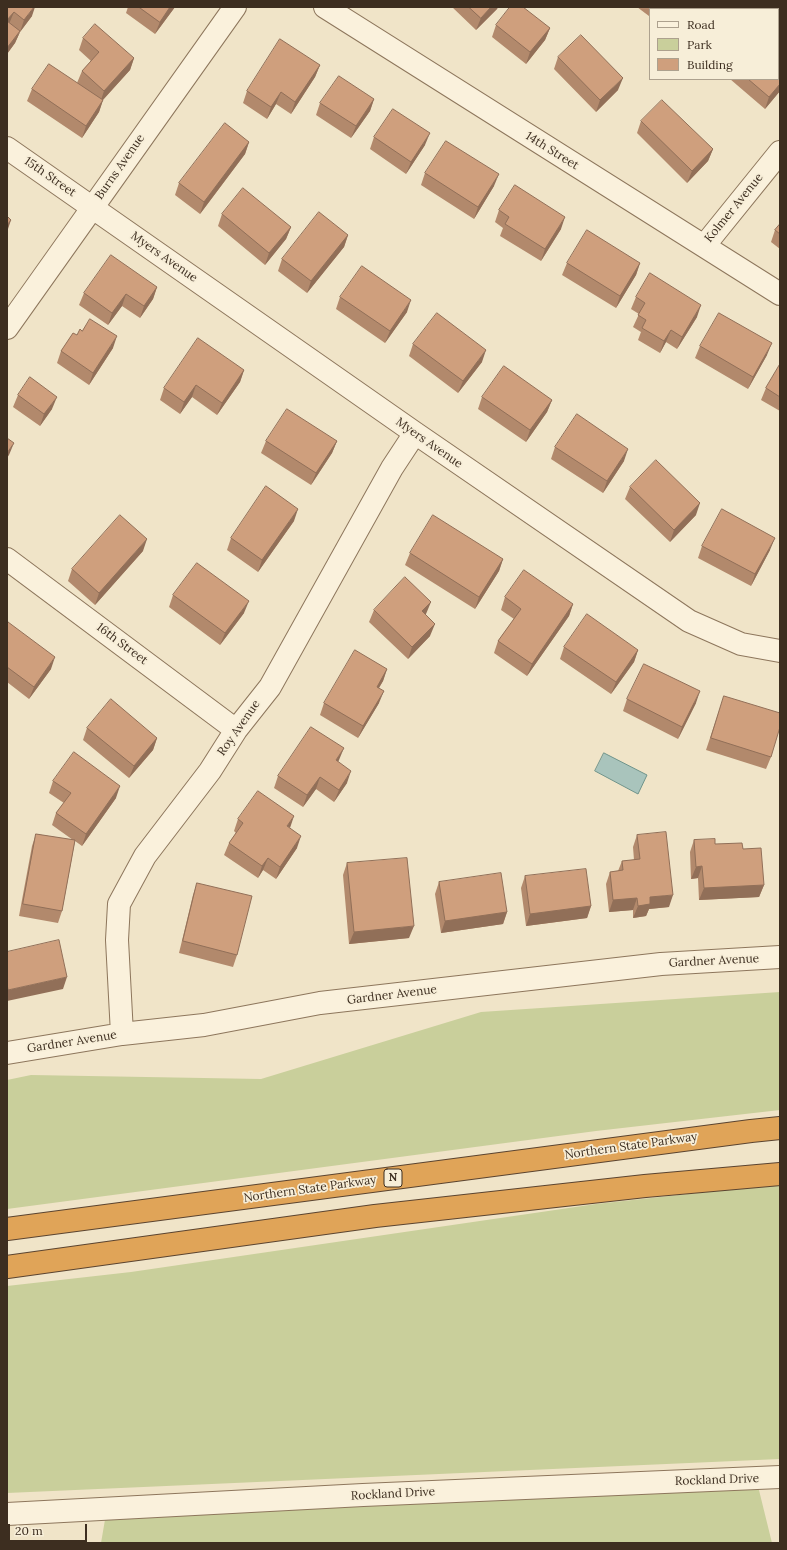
<!DOCTYPE html>
<style>
body{margin:0}
#map{position:relative;width:787px;height:1550px;overflow:hidden;background:#f0e4c8;font-family:Lora,serif}
canvas{display:block}
.frame{position:absolute;inset:0;border:8px solid #3d2e20;pointer-events:none}
.legend{position:absolute;left:649px;top:8px;width:130px;height:72px;box-sizing:border-box;background:#f7eed8;border:1px solid #ada18e;margin:0;padding:5px 7px;list-style:none;font-size:12px;color:#3d2e20}
.legend li{display:flex;align-items:center;gap:8px;height:20px}
.legend b{width:20px;border:1px solid #ada18e}
.scale{position:absolute;left:8px;top:1524px;width:79px;height:18px;box-sizing:border-box;border:2px solid #3d2e20;border-top:0;padding-left:5px;font-size:12px;line-height:14px;white-space:nowrap;color:#3d2e20;-webkit-text-stroke:3px #f7eed8;paint-order:stroke}
</style>
<div id="map">
<canvas width="787" height="1550"></canvas>
<div class="frame"></div>
<ul class="legend">
<li><b style="height:5px;background:#faf1dc"></b>Road</li>
<li><b style="height:11px;background:#c9cf9b"></b>Park</li>
<li><b style="height:11px;background:#cf9f7d"></b>Building</li>
</ul>
<div class="scale">20 m</div>
</div>
<script>
const g = document.querySelector('canvas').getContext('2d');
g.lineJoin = 'round';
function fill(path, color) { g.fillStyle = color; g.fill(path, 'evenodd'); }
function strokePath(path, color, width, dash) { g.strokeStyle = color; g.lineWidth = width; g.lineCap = dash ? 'butt' : 'round'; g.setLineDash(dash || []); g.stroke(path); }
function label(font, color, halo, rows, align = 'center') {
  g.font = font + ' Lora,serif'; g.lineWidth = 3.5; g.setLineDash([]); g.textBaseline = 'middle'; g.strokeStyle = halo; g.fillStyle = color; for (const [text, x, y, turn = 0] of rows) {
    g.save(); g.translate(x, y); g.rotate((+turn || 0) * Math.PI / 180); g.textAlign = isNaN(turn) ? turn : align; if (halo) g.strokeText(text, 0, 0); g.fillText(text, 0, 0); g.restore();
  }
}
const green = new Path2D(`
 M780,992V1110L596,1131L7,1209V1080L31,1075L261,1079L481,1012Z
 M780,1184V1459L7,1493V1286L131,1272L596,1204Z
 M756,1478L772,1543H101L107,1508Z`);
const water = new Path2D(`
 M604,753L647,775L638,794L595,771Z`);
const minor = new Path2D(`
 M325,7L780,294
 M7,148L415,433L689,621L741,644L780,651
 M704,246L780,152
 M7,328L235,7
 M7,559L236,730
 M122,1034L117,940L119,904L145,856L210,771L236,730L270,687L392,468L415,433
 M7,1053L122,1034L204,1025L320,1003L661,964L780,957
 M7,1514L363,1495L780,1477`);
const motorway = new Path2D(`
 M7,1229L751,1131L780,1128
 M7,1267L375,1216L645,1186L780,1174`);
const wall = new Path2D(`
 M7,7L32,16L20,32L15,43L7,54Z
 M128,7H175L155,34L126,13Z
 M452,7H498L497,9L476,30Z
 M637,7H657L655,9H650V15L649,16Z
 M496,25L550,28L545,40L526,64L492,37Z
 M83,38L134,58L130,70L103,100L99,112L82,138L27,101L32,89L77,83L82,71L91,61L79,50Z
 M558,57L618,90L596,112L554,69Z
 M320,65L315,77L291,114L276,104L267,119L243,103L247,91Z
 M730,79H778L780,91L765,109Z
 M374,99L370,111L351,138L316,115L320,103Z
 M641,121L713,149L708,161L687,183L637,133Z
 M374,137L425,145L406,174L370,149Z
 M249,142L245,154L200,214L175,195L179,183Z
 M425,173L494,186L474,219L421,185Z
 M499,210L561,229L541,261L500,236L503,228L495,222Z
 M222,214L291,227L286,239L265,265L218,226Z
 M780,224V249L771,242L775,230Z
 M348,235L344,247L307,293L278,271L282,259Z
 M567,263H640L636,275L616,308L562,275Z
 M157,287L153,299L140,318L122,306L108,325L79,305L84,293Z
 M340,297L407,312L385,343L336,309Z
 M636,297L697,317L677,349L666,342L660,353L638,340L641,332L633,327L639,314L631,309Z
 M82,331L113,348L89,385L57,363L61,351L77,335Z
 M413,344L482,362L458,393L409,356Z
 M700,346L767,355L748,389L695,358Z
 M780,364V411L761,400L766,388Z
 M244,370L240,382L217,415L192,397L180,414L160,400L164,388Z
 M18,395L52,409L40,426L13,407Z
 M482,397L552,400L547,412L526,442L478,409Z
 M266,441H337L332,453L311,485L261,453Z
 M555,447L624,461L603,493L551,459Z
 M630,487L696,515L670,542L625,499Z
 M294,521L258,572L227,550L231,538Z
 M702,546L770,550L751,586L698,558Z
 M143,551L95,605L68,581L72,569Z
 M410,553L503,559L499,571L475,609L405,565Z
 M173,595L244,613L220,645L169,607Z
 M505,597L573,604L569,616L527,676L494,653L498,641L514,619L501,610Z
 M374,610L426,614L425,615L430,636L408,659L369,622Z
 M7,623L51,669L29,699L7,682Z
 M564,647L638,650L634,662L611,694L560,659Z
 M387,669L383,681L379,688V703L358,738L320,715L324,703Z
 M724,696L771,757L766,769L706,750Z
 M627,699L696,703L678,739L623,711Z
 M87,728L157,738L153,750L129,778L83,740Z
 M339,760L338,762L347,783L334,802L316,789L303,807L274,788L278,776Z
 M53,781L116,798L82,846L75,841L62,911L58,923L19,916L32,846L36,834L73,840L52,825L56,813L64,803L49,793Z
 M238,819L290,828L297,848L276,879L263,870L258,878L224,855L229,843L236,833L234,831Z
 M637,835L669,907L649,909L646,916L633,918V910L609,912L606,884L610,872L618,871L622,861L634,860L633,847Z
 M694,840L743,849L764,885L759,897L699,900L698,878L691,879L690,852Z
 M347,863L409,938L349,944L343,875Z
 M525,876L591,906L587,918L526,926L521,888Z
 M439,882L507,912L503,924L441,933L435,894Z
 M197,883L237,955L233,967L179,953L193,895Z`);
const shadedWall = new Path2D(`
 M34,7H35L32,16L20,32L15,43L7,54V48L20,32L24,20Z
 M170,7H175L155,34L160,22Z
 M491,7H498L497,9L476,30L481,18Z
 M652,7H657L655,9H651Z
 M14,12L9,24L7,27V20Z
 M550,28L545,40L526,64L530,52Z
 M134,58L130,70L100,103L104,91Z
 M320,65L315,77L291,114L295,102Z
 M623,78L618,90L596,112L600,100Z
 M780,84V91L765,109L769,97Z
 M281,92L276,104L267,119L271,107Z
 M374,99L370,111L351,138L356,126Z
 M103,100L99,112L82,138L86,126Z
 M430,133L425,145L406,174L411,162Z
 M249,142L245,154L200,214L204,202Z
 M713,149L708,161L687,183L692,171Z
 M499,174L494,186L474,219L478,207Z
 M565,217L561,229L541,261L545,249Z
 M11,220L7,232V225Z
 M291,227L286,239L265,265L269,253Z
 M348,235L344,247L307,293L311,281Z
 M640,263L636,275L616,308L620,296Z
 M157,287L153,299L140,318L144,306Z
 M126,294L122,306L108,325L112,313Z
 M411,300L407,312L385,343L390,331Z
 M701,305L697,317L677,349L682,337Z
 M671,330L666,342L660,353L664,341Z
 M117,336L113,348L89,385L93,373Z
 M772,343L767,355L748,389L753,377Z
 M486,350L482,362L458,393L463,381Z
 M244,370L240,382L217,415L222,403Z
 M196,385L192,397L180,414L184,402Z
 M57,397L52,409L40,426L44,414Z
 M552,400L547,412L526,442L530,430Z
 M337,441L332,453L311,485L316,473Z
 M14,443L9,455L7,458V453Z
 M628,449L624,461L603,493L607,481Z
 M700,503L696,515L670,542L674,530Z
 M298,509L294,521L258,572L262,560Z
 M775,538L770,550L751,586L755,574Z
 M147,539L143,551L95,605L99,593Z
 M503,559L499,571L475,609L479,597Z
 M249,601L244,613L220,645L225,633Z
 M431,602L426,614L417,623L422,611Z
 M573,604L569,616L527,676L532,664Z
 M435,624L430,636L408,659L412,647Z
 M638,650L634,662L611,694L616,682Z
 M55,657L51,669L29,699L34,687Z
 M387,669L383,681L372,699L377,687Z
 M384,691L379,703L358,738L363,726Z
 M700,691L696,703L678,739L682,727Z
 M157,738L153,750L129,778L134,766Z
 M344,748L339,760L331,772L336,760Z
 M351,771L347,783L334,802L339,790Z
 M320,777L316,789L303,807L307,795Z
 M120,786L116,798L82,846L86,834Z
 M294,816L290,828L287,826Z
 M301,836L297,848L276,879L280,867Z
 M268,858L263,870L258,878L262,866Z
 M702,866L698,878L691,879L696,867Z
 M764,885L759,897L699,900L704,888Z
 M673,895L669,907L649,909L646,916L633,918L638,906L650,897Z
 M637,898L633,910L609,912L613,900Z
 M591,906L587,918L526,926L530,914Z
 M507,912L503,924L441,933L445,921Z
 M414,926L409,938L349,944L354,932Z
 M67,977L63,989L7,1001V994L8,990Z`);
const building = new Path2D(`
 M7,7H34L24,20L14,12L7,20Z
 M139,7H170L160,22Z
 M469,7H491L481,18Z
 M510,7H523L550,28L530,52L496,25Z
 M705,7H718L720,9H703Z
 M7,21L20,31L7,48Z
 M95,24L134,58L104,91L82,71L99,52L83,38Z
 M581,35L623,78L600,100L558,57Z
 M280,39L320,65L295,102L281,92L271,107L247,91Z
 M778,59L780,60V84L769,97L748,79H778Z
 M49,64L103,100L86,126L32,89Z
 M339,76L374,99L356,126L320,103Z
 M662,100L713,149L692,171L641,121Z
 M393,109L430,133L411,162L374,137Z
 M225,123L249,142L204,202L179,183Z
 M446,141L499,174L478,207L425,173Z
 M515,185L565,217L545,249L505,224L509,217L499,210Z
 M243,188L291,227L269,253L222,214Z
 M319,212L348,235L311,281L282,259Z
 M7,216L11,220L7,225Z
 M780,224V234L775,230Z
 M587,230L640,263L620,296L567,263Z
 M111,255L157,287L144,306L126,294L112,313L84,293Z
 M362,266L411,300L390,331L340,297Z
 M650,273L701,305L682,337L671,330L664,341L642,328L646,320L638,315L645,303L636,297Z
 M437,313L486,350L463,381L413,344Z
 M719,313L772,343L753,377L700,346Z
 M90,319L117,336L93,373L61,351L73,333L77,335L80,329L82,331Z
 M198,338L244,370L222,403L196,385L184,402L164,388Z
 M780,364V397L766,388Z
 M504,366L552,400L530,430L482,397Z
 M30,377L57,397L44,414L18,395Z
 M287,409L337,441L316,473L266,441Z
 M577,414L628,449L607,481L555,447Z
 M7,438L14,443L7,453Z
 M656,460L700,503L674,530L630,487Z
 M266,486L298,509L262,560L231,538Z
 M722,509L775,538L755,574L702,546Z
 M120,515L147,539L99,593L72,569Z
 M433,515L503,559L479,597L410,553Z
 M197,563L249,601L225,633L173,595Z
 M524,570L573,604L532,664L498,641L521,609L505,597Z
 M405,577L431,602L422,611L435,624L412,647L374,610Z
 M587,614L638,650L616,682L564,647Z
 M8,622L55,657L34,687L7,667V623Z
 M355,650L387,669L377,687L384,691L363,726L324,703Z
 M644,664L700,691L682,727L627,699Z
 M724,696L780,713V727L771,757L711,738Z
 M111,699L157,738L134,766L87,728Z
 M311,727L344,748L336,760L351,771L339,790L320,777L307,795L278,776Z
 M74,752L120,786L86,834L56,813L71,793L53,781Z
 M258,791L294,816L287,826L301,836L280,867L268,858L262,866L229,843L243,823L238,819Z
 M666,832L673,895L650,897V904L638,906L637,898L613,900L610,872L623,870L622,861L640,859L637,835Z
 M36,834L75,840L62,911L23,904Z
 M715,839V844L742,843L743,849L761,848L764,885L704,888L702,866L696,867L694,840Z
 M407,858L414,926L354,932L347,863Z
 M586,869L591,906L530,914L525,876Z
 M501,873L507,912L445,921L439,882Z
 M197,883L252,896L237,955L183,941Z
 M59,940L67,977L8,990L7,984V952Z`);
const shields = [
 [393,1178,18]
];
const shieldNames = [
 ["N",393,1178]
];
const streetNames = [
 ["14th Street",552,151,32],
 ["Burns Avenue",120,167,-55],
 ["15th Street",50,177,35],
 ["Kolmer Avenue",734,208,-51],
 ["Myers Avenue",164,257,35],
 ["Myers Avenue",429,443,35],
 ["16th Street",122,644,37],
 ["Roy Avenue",239,728,-55],
 ["Gardner Avenue",714,961,-3],
 ["Gardner Avenue",392,995,-7],
 ["Gardner Avenue",72,1042,-9],
 ["Northern State Parkway",631,1146,-8],
 ["Northern State Parkway",310,1189,-8],
 ["Rockland Drive",717,1480,-2],
 ["Rockland Drive",393,1494,-3]
];
fill(green, '#c9cf9b');
fill(water, '#a9c4bc');
strokePath(water, '#6f938a', 1);
strokePath(minor, '#8d765c', 24);
strokePath(motorway, '#5b4430', 24);
strokePath(minor, '#faf1dc', 22);
strokePath(motorway, '#e0a458', 22);
fill(wall, '#b2896c');
fill(shadedWall, '#916f58');
fill(building, '#cf9f7d');
strokePath(building, '#916f58', 1);
for (const [x, y, w] of shields) { const box = new Path2D(); box.roundRect(x - w / 2, y - 9, w, 18, 3); g.fillStyle = '#f7eed8'; g.fill(box); strokePath(box, '#3d2e20', 1); }
label('bold 11px', '#3d2e20', null, shieldNames);
label('12px', '#3d2e20', '#f7eed8', streetNames);
</script>
